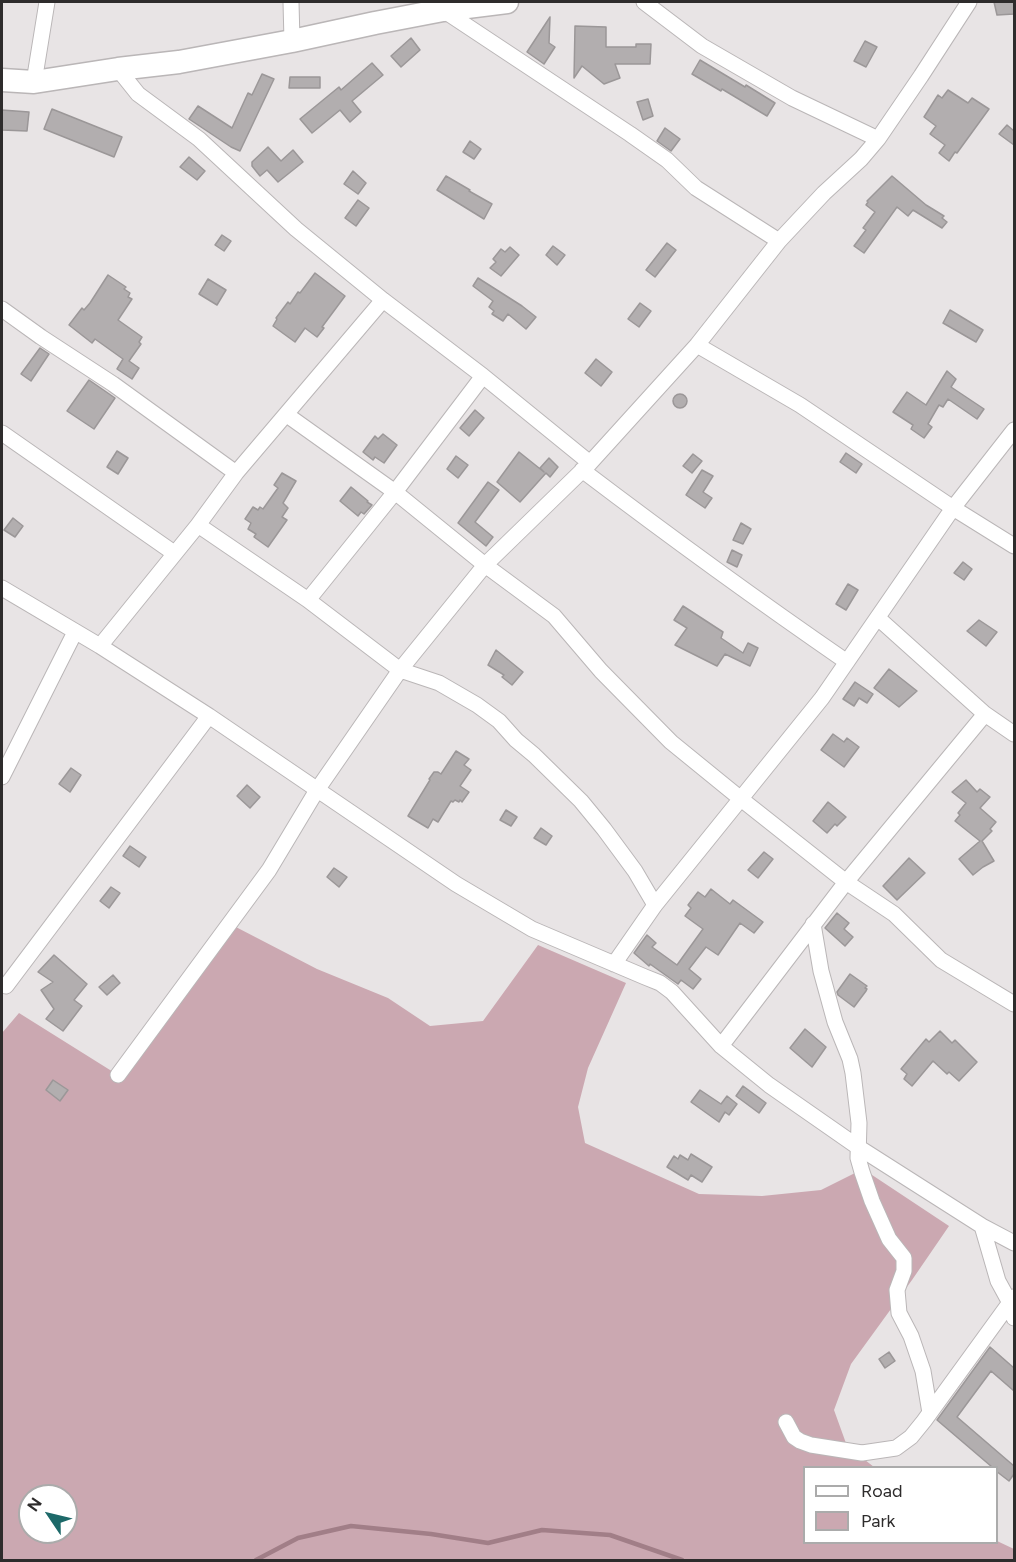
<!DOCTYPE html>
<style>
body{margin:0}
#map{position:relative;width:1016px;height:1562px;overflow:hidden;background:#e8e4e5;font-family:Figtree,sans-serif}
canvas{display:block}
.frame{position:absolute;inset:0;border:3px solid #2e2c2c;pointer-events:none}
.legend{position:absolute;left:803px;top:1466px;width:195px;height:78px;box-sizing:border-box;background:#fff;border:2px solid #ababab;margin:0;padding:8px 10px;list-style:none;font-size:18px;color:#2e2c2c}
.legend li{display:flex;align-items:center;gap:12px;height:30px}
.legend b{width:30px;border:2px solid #ababab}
.north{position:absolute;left:18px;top:1484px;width:60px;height:60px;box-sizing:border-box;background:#fff;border:2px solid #ababab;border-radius:50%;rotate:305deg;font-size:16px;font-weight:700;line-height:24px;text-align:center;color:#2e2c2c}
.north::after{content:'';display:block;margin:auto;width:21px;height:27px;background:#1d6969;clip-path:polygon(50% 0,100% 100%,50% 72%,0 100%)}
</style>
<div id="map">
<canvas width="1016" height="1562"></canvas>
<div class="frame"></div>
<ul class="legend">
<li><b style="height:8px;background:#fff"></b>Road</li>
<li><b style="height:16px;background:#cba8b1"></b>Park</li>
</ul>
<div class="north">N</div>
</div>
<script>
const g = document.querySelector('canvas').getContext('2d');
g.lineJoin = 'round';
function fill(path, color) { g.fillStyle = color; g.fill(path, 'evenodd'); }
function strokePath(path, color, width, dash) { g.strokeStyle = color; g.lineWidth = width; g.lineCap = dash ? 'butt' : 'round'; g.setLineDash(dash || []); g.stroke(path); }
const green = new Path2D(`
 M232,925L317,969L388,998L430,1026L483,1021L538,945L626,983L588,1068L578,1107L585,1143L699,1194L762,1196L821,1190L863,1169L949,1226L912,1280L851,1364L834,1410L847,1446L874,1467L804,1468V1542H996L997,1541L1014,1549V1560H2V1033L19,1013L118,1075ZM30,1496H66V1532H30Z`);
const stream = new Path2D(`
 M256,1560L298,1538L351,1526L431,1534L488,1543L542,1530L610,1535L682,1560`);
const building = new Path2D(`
 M994,2H1014V14L997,15Z
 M550,17L549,43L555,47L544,64L527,52Z
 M575,26L606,27V47H636V44H651L650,64H615L620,78L604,84L582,66L574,78Z
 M411,38L420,50L401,67L391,56Z
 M865,41L877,47L866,67L854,61Z
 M700,60L745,87L746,85L775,103L767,116L722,89L721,91L692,74Z
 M372,63L383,75L352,101L361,112L350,122L340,110L312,133L300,119L339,87L341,90Z
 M262,74L274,79L240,151L231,147L189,119L198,106L232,128L248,93L252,95Z
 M290,77H320V88H289Z
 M948,90L968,103L972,98L989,109L957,153L955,152L949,161L939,153L945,145L930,134L936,126L924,117L938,95L942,98Z
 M648,99L653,116L643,120L637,102Z
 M52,109L122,137L114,157L44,129Z
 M2,110L29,112L27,131L2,130Z
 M1007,125L1014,131V145L999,134Z
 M665,128L680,139L671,151L657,141Z
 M470,141L481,149L474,159L463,152Z
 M268,147L281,161L293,150L303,162L278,182L267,170L260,176L252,166V162Z
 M189,157L205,171L197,180L180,167Z
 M353,171L366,183L358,194L344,184Z
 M446,176L470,190L469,191L492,204L484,219L437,190Z
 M892,176L926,205L944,216L942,218L947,222L942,228L913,210L908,216L897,207L864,253L854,246L866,230L863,228L875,212L866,205L868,202L867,201Z
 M358,200L369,208L356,226L345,218Z
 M222,235L231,241L224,251L215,245Z
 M667,243L676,250L655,277L646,270Z
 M553,246L565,255L557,265L546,255Z
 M510,247L519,255L501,276L490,268L496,262L493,259L501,249L505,252Z
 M315,273L345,296L322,327L324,328L317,337L305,328L295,342L273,326L277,319L276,318L288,302L290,304L298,292L300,293Z
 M108,275L126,287L124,289L130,293L128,297L132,299L118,320L142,337L139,342L141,344L129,361L139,368L132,379L117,369L123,359L95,339L92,343L69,325L82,308L84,310L90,303Z
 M478,278L522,306L536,317L526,329L508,314L503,321L492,314L494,311L489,307L493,301L473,286Z
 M208,279L226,290L217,305L199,294Z
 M640,303L651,311L639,327L628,319Z
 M950,310L983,330L976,342L943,323Z
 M40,348L49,354L31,381L21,374Z
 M596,359L612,372L601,386L585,373Z
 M947,371L956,379L951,387L984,409L977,419L948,399L943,407L939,405L928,424L932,427L924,438L911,429L913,425L893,412L907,392L926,405Z
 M89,380L115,398L94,429L67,411Z
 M673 401a7 7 0 1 1 14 0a7 7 0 1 1-14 0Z
 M475,410L484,418L469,436L460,428Z
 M383,434L397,445L384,463L375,457L373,460L363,452L375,436L378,439Z
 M117,451L128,458L118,474L107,467Z
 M519,452L544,472L540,468L549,458L558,467L550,477L546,473L520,502L497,482Z
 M846,453L862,464L856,473L840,462Z
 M693,454L702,461L692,473L683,466Z
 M456,456L468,465L458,478L447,469Z
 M702,470L713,476L703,492L712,498L705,508L686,495Z
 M282,473L296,481L283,503L288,508L282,517L287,520L268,547L254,537L256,534L248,529L251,523L245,519L253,507L258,510L260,507L263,509L278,488L274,485Z
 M488,482L499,490L475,522L493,537L486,546L458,523Z
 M351,487L368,501L367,502L372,505L364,514L361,512L358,516L340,501Z
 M13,518L23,526L15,537L4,530Z
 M741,523L751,529L743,544L733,540Z
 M732,550L742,555L737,567L727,562Z
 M963,562L972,569L964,580L954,573Z
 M848,584L858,590L846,610L836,604Z
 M683,606L723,632L721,638L743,653L748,643L758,648L750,666L725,654L717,666L675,645L687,628L674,620Z
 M979,620L997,632L986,646L967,631Z
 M496,650L523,672L512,685L502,677L504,675L488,665Z
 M889,669L917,691L899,707L874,688Z
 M855,682L873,694L867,703L859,698L854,706L843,699Z
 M833,734L844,742L847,738L859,747L844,767L821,750Z
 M456,751L469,759L464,765L471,770L460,786L469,792L462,802L460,800L459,802L455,800L453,802L451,801L438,822L433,819L428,828L408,816L430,780L429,779L434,772H438L441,774Z
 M71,768L81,775L70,792L59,784Z
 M966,780L977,792L980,789L990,797L980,808L996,822L990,829L992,831L982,841L994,861L983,867L973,875L959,859L980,841L955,821L960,815L958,813L966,803L952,792Z
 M247,785L260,797L250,808L237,796Z
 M828,802L846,817L837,826L835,824L827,833L813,821Z
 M506,810L517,817L511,826L500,820Z
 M541,828L552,836L546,845L534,838Z
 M130,846L146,857L139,867L123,856Z
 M764,852L773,859L758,878L748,870Z
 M909,858L925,873L897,900L883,886Z
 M334,868L347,877L339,887L327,877Z
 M111,887L120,893L109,908L100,901Z
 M711,889L730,904L733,900L763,922L754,933L740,923L718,955L706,947L689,969L701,979L693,989L681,980L678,984L650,964L649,966L634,953L647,935L656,943L652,947L677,965L703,929L685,916L691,908L688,905L698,892L705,897Z
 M837,913L849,923L844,929L853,937L845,946L825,928Z
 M54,955L87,984L74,1000L82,1006L63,1031L46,1019L54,1009L41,990L53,982L38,972Z
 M850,974L867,986L865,988L867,989L866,991L854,1007L838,995L837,992Z
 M113,975L120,983L107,995L99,987Z
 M805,1029L826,1047L812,1067L790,1048Z
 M940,1031L952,1043L955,1040L977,1062L959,1081L949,1072L947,1074L933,1061L912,1086L904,1079L907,1074L901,1069L926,1039L929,1042Z
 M53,1080L68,1090L60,1101L46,1090Z
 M743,1086L766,1103L759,1113L736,1096Z
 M700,1090L721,1104L727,1096L737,1104L729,1115L725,1112L719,1122L691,1102Z
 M691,1154L712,1167L702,1182L691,1175L688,1180L667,1167L674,1156L678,1159L680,1155L688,1160Z
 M990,1347L1014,1368V1391L991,1371L957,1417L1014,1466V1474L1009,1481L996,1471V1467H992L937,1420Z
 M889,1352L895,1361L885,1368L879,1359Z`);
const street = new Path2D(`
 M291,2L292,41
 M644,2L702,46L792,98L878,139
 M443,10L630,134L667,160L696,188L779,241
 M118,69L138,94L199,139L296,229L383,300L483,376L590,463
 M34,82L47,2
 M2,309L41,337L113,384L236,473
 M697,345L800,405L953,508L1014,546
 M287,415L395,492L485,565L554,616L601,671L671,742L741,799L846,882L894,914L941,960L1014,1004
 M2,433L174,553
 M582,470C669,536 757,600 847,662
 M198,525L308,600L400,670L439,683L477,705L499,721L516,740L534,755L581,801L604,829L635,871L655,905
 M2,588L100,646L209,716L456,884L532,929L645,977L660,983L672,992L721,1046L769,1085L858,1147L982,1226L1014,1243
 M308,600L395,492L483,376
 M878,618L985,714L1014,734
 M100,646L198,525L236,473L383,300
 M2,777L75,632
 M813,924L821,971L835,1022L850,1059L853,1073L859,1123L858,1158L862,1172L872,1201L889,1239L904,1258V1271L897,1290L899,1313L911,1336L923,1371L930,1413
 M614,964L655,905L822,698L953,508L1014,430
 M6,986L209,716
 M721,1046L846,882L985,714
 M118,1075L269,870L317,790L400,670L485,565L590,463L697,345L779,241L824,193L861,159L878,139L921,76L969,2
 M982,1226L998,1281L1010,1303L1014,1318
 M786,1422L794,1437L800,1441L811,1445L862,1453L896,1448L911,1437L924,1421L1014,1297`);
const secondary = new Path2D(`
 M2,80L34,82L118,69L179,62L292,41L375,23L443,10L507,2`);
fill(green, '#cba8b1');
strokePath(stream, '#a17e87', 4.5);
fill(building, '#b2aeaf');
strokePath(building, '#9b9798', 1.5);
strokePath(street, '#bab6b7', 17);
strokePath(secondary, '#bab6b7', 25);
strokePath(street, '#fff', 15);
strokePath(secondary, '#fff', 22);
</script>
